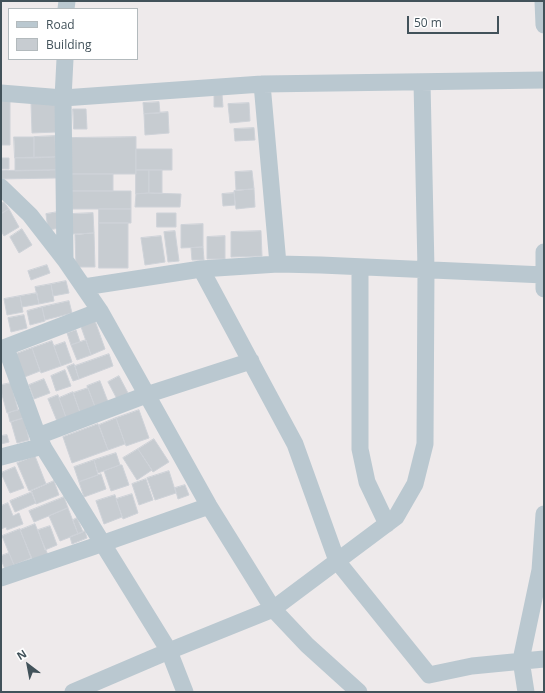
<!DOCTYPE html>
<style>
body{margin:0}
#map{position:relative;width:545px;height:693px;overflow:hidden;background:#eeeaeb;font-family:"Open Sans",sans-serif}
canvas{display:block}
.frame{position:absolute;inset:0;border:2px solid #42525a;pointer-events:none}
.legend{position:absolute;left:8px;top:8px;width:130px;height:52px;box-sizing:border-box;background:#fff;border:1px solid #b3babd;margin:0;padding:5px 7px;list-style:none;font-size:12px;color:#42525a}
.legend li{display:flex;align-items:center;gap:8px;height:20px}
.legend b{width:20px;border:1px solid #b3babd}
.north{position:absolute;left:8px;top:645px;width:40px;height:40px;-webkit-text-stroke:3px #fff;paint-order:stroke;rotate:328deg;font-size:11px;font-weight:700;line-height:16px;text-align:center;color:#42525a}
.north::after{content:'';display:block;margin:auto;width:14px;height:18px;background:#42525a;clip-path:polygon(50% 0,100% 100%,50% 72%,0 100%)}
.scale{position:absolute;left:407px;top:16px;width:92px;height:18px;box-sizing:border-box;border:2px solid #42525a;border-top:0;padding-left:5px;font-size:12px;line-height:14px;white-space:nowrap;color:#42525a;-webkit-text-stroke:3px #fff;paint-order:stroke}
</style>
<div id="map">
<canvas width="545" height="693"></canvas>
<div class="frame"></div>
<ul class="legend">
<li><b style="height:5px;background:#bac8d0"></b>Road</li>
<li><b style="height:11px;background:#c7ccd1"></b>Building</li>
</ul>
<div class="north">N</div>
<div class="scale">50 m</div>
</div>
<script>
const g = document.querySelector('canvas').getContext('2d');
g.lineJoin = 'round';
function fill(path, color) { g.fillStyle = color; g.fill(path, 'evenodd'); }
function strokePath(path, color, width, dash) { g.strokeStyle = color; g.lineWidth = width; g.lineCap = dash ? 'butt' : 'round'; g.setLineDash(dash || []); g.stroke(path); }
const building = new Path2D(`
 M222,94L223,107H214V95Z
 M1,100H10V145H1Z
 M56,102L57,132L32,133L31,103Z
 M159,102L160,113L144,114L143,103Z
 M249,103L250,121L230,123L228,104Z
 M73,109H86L87,129H74Z
 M168,112L169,133L145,135L144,114Z
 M254,128L255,140L235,141L234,129Z
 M55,136L56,157L34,158V137Z
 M14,137H34V158H15Z
 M136,137V174H70V138Z
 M136,149H172V170H136Z
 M56,157V170L15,171V158Z
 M1,158H9V169H1Z
 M56,170V178L1,179V171Z
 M136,170H149V193L136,194Z
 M149,170H162V193H149Z
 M252,171L254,189L236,190L235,172Z
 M70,174H113V191H70Z
 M254,189L255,207L236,209L234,191Z
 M70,191H131V209H70Z
 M149,193L181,194L180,207H135L136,194Z
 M234,193L235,205L223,206L222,194Z
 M4,202L9,209L1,214V204Z
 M9,209L19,227L4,236L1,231V214Z
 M99,209H131V223H99Z
 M58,212L60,228L48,230L46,214Z
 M93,213L94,233L72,234L71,214Z
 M157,213H176V227H157Z
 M99,223H128V268H99Z
 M203,224V247L181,248V225Z
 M22,229L32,245L19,253L10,237Z
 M175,231L179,261L168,262L164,232Z
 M261,231L262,256L231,257V232Z
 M94,233L95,267H76L75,235Z
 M161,236L165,262L145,265L141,238Z
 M225,236V259H207V237Z
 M203,247L204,260H192L191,248Z
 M47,265L50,273L31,280L28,271Z
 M66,281L69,293L53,296L51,284Z
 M51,284L54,301L39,304L35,287Z
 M37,293L39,304L22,307L20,296Z
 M20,296L23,312L7,315L4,299Z
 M69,301L72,313L45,320L42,307Z
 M42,307L45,321L30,325L27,311Z
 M24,315L27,328L11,332L8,318Z
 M94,318L105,349L91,355L80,324Z
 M76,330L80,342L71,345L67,333Z
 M86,340L91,355L77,360L71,345Z
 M52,341L61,366L41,373L32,348Z
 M65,342L72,362L61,366L54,346Z
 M32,348L40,371L22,378L13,355Z
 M109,354L113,366L79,379L75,366Z
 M74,364L79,379L73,381L67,367Z
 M65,370L71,386L56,391L51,376Z
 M119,376L128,393L117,399L108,382Z
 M44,379L50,393L34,399L29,385Z
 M100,381L110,407L97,412L87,386Z
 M11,383L18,410L7,413L1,391V385Z
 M88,388L97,412L82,418L73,393Z
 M73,392L82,418L68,423L59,398Z
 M58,395L68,423L59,426L48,399Z
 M21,409L24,418L10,422L8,413Z
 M139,410L149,438L126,446L116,418Z
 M24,418L29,440L17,443L11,422Z
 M116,418L125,444L108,450L99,425Z
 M98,424L108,450L72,463L63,437Z
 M7,435L9,442L1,444V436Z
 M154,439L169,462L153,472L138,449Z
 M138,449L152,470L137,480L123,458Z
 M116,453L120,465L98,473L94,460Z
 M35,456L46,484L29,491L17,463Z
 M94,460L98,475L79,482L74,467Z
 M120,465H122L129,485L111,491L104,471Z
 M15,467L24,488L10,493L1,473Z
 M169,471L176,493L155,500L147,478Z
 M101,474L106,489L84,497L79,482Z
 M146,479L153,500L139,505L132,484Z
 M54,481L59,495L36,504L31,491Z
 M185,485L189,495L178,499L175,488Z
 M32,492L36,503L15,512L10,501Z
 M132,494L138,513L123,519L116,499Z
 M115,495L122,517L104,524L96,501Z
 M64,497L68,508L34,522L29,511Z
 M8,503L13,516L19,513L23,524L7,530L6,527L1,529V506Z
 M68,508L78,534L60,541L49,516Z
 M77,518L83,532L78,534L73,520Z
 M35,524L48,555L33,561L20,530Z
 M50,526L57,545L45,550L38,530Z
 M20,529L31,558L14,565L2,536Z
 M85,531L87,538L72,544L70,537Z
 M9,553L14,565L5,569L1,560V556Z`);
const minor = new Path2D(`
 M543,1L544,25
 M66,9L67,1
 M65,59L63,98L65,260
 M262,84L278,264
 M1,93L63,98L262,84L544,80
 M1,187L30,215L65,260L100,311L209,506L273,609L307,645L359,692
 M544,252V289
 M360,267V449L367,482L387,524
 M201,269L295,444L337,561L429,675L472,666L544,659
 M84,287L201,269L278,264L321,265L544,275
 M6,348L40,442L169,651L185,692
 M1,349L100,311
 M38,436L146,395L251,361
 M1,457L43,446
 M1,578L104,543L209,506
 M73,692L169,651L273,609L396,517L415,484L425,444L426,269L422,82
 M526,692L521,660L540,570L544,514`);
fill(building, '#c7ccd1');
strokePath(building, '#ced2d8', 1);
strokePath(minor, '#bac8d0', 17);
</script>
